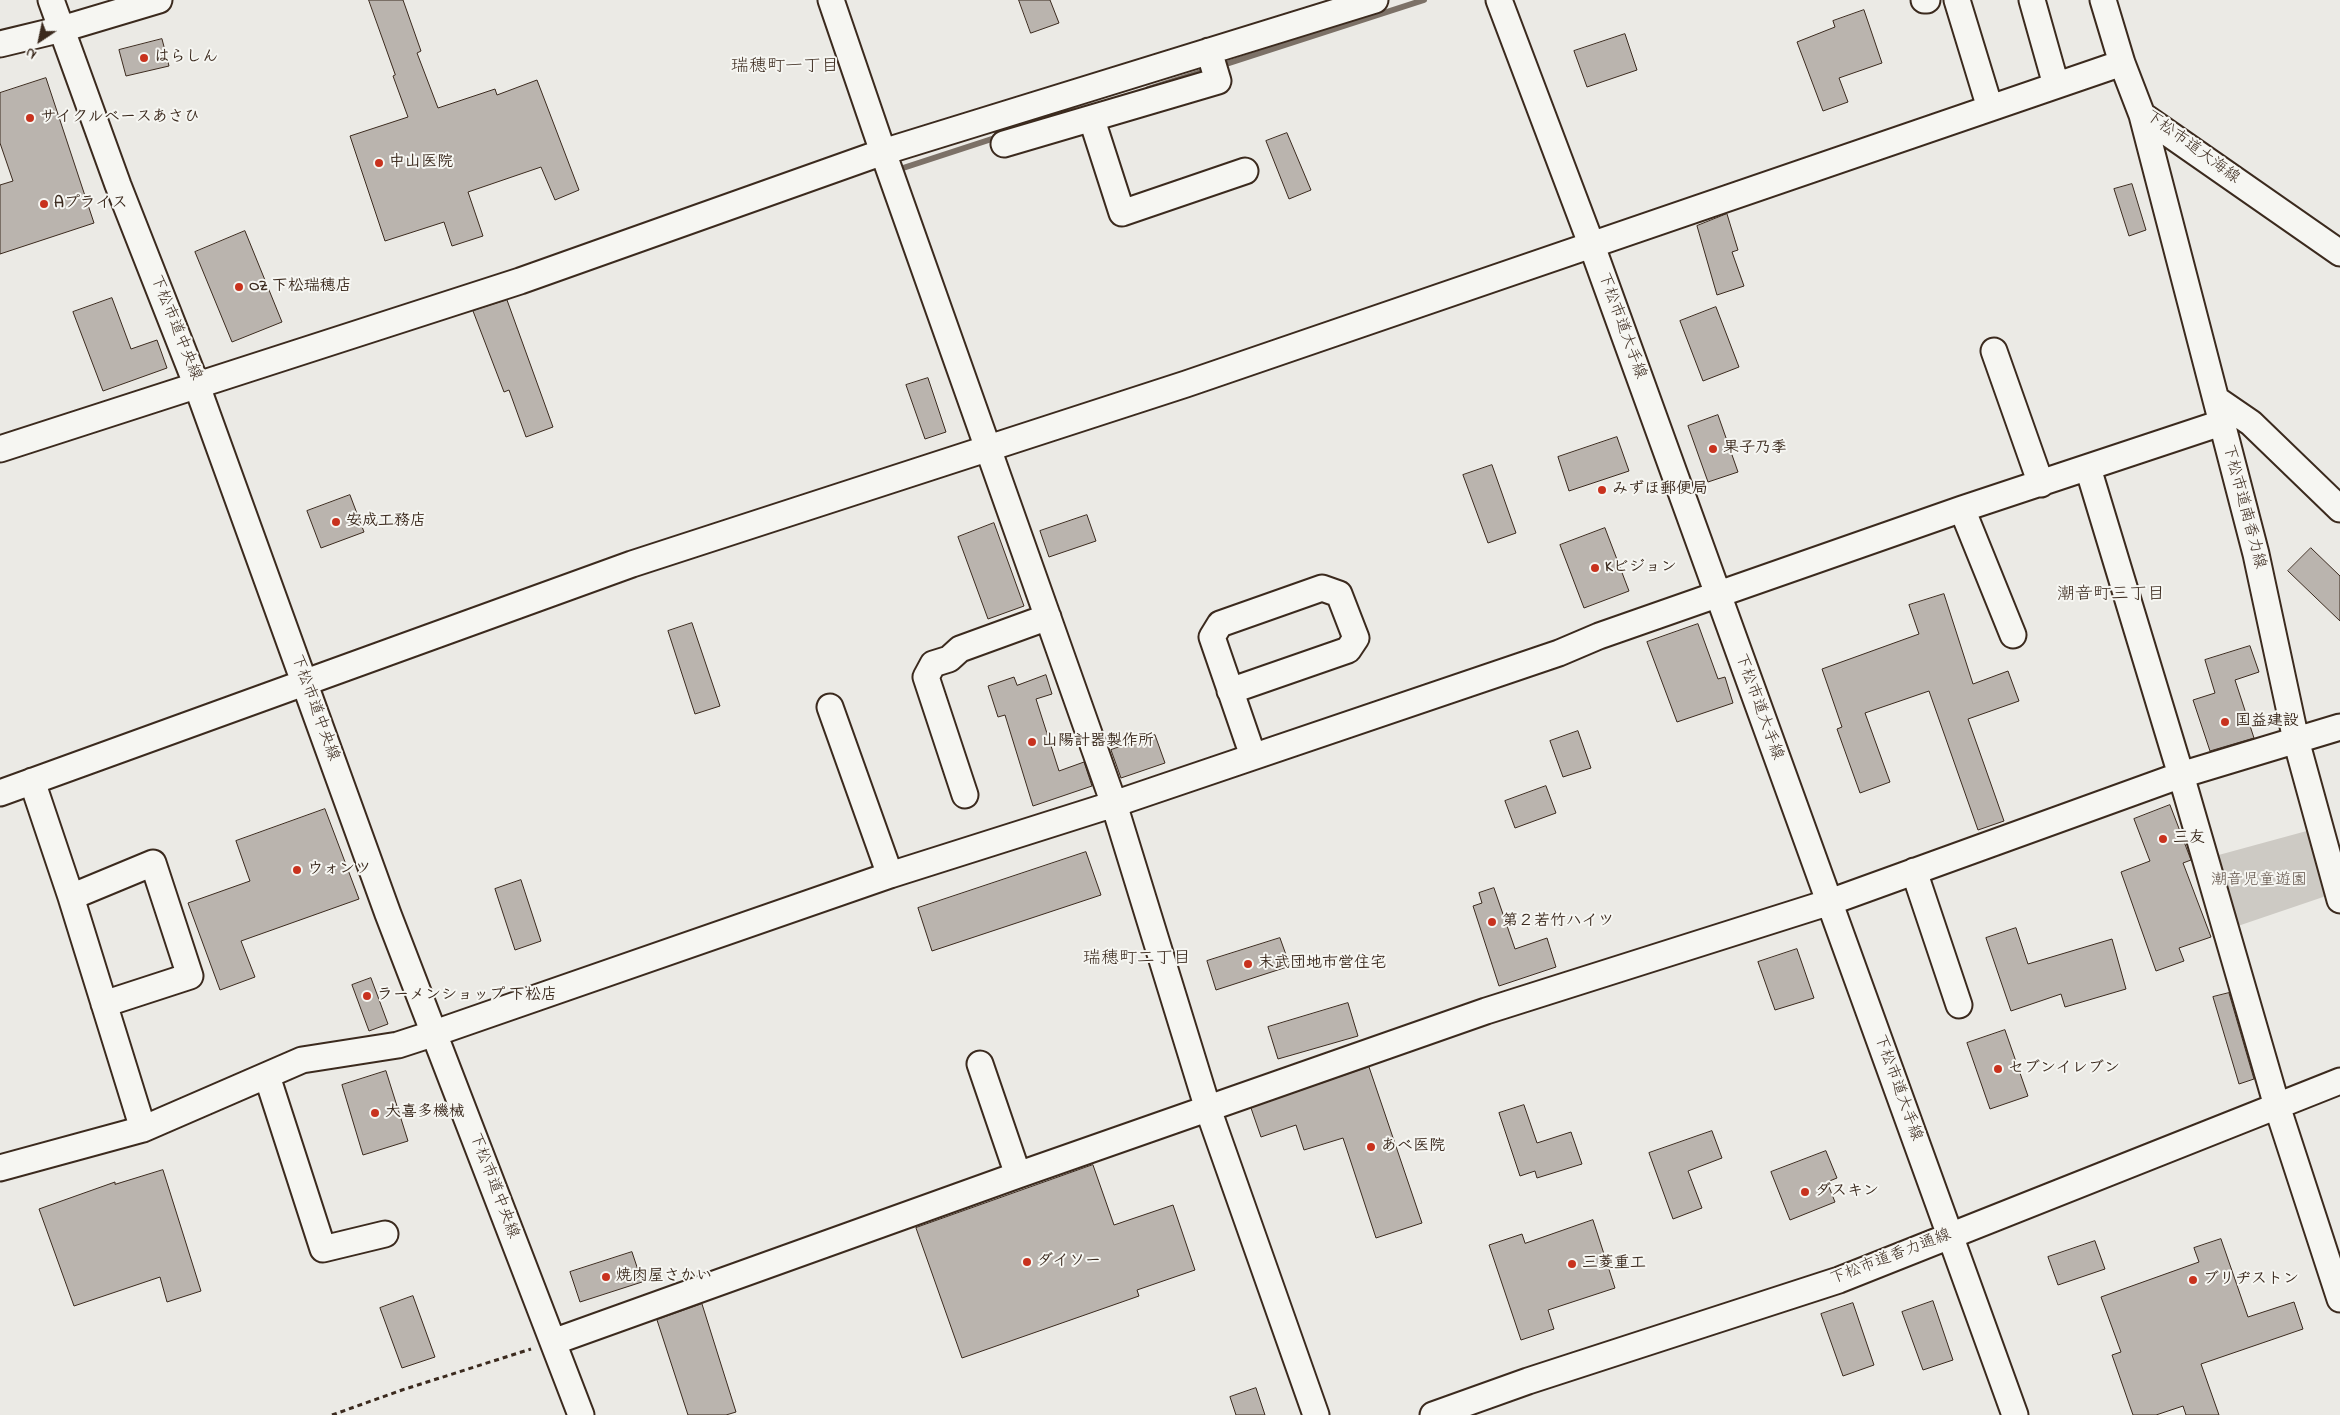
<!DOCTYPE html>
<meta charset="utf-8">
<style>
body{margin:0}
#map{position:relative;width:2340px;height:1415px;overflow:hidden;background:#ebeae5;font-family:"Indie Flower",sans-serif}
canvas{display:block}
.north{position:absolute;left:15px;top:15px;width:50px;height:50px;-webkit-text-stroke:4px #f6f6f2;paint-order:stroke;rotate:214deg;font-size:14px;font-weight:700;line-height:20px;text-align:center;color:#3b2a1e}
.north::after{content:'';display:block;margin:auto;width:18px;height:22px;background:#3b2a1e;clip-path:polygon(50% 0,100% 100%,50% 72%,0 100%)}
</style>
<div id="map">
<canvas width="2340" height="1415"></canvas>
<div class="north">N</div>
</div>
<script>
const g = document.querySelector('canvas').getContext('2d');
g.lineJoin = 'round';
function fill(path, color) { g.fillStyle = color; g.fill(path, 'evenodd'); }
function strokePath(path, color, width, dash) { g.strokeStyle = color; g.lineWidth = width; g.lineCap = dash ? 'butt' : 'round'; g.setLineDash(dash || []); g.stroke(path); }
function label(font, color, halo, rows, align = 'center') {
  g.font = font + ' "Indie Flower","Klee One",sans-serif'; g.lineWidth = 4; g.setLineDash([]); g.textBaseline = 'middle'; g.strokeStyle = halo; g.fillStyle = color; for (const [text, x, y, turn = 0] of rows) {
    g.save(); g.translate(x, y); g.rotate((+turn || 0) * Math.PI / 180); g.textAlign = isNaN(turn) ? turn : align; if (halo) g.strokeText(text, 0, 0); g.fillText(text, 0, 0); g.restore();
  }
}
const green = new Path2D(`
 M2314,829L2329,895L2232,928L2215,856Z`);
const stream = new Path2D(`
 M1220,66L1424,0
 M1148,89L1210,69
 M900,169L1001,136`);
const building = new Path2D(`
 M369,0H403L421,51L417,53L438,108L495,89L497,95L537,80L579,190L555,200L541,167L468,192L483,236L452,246L444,222L385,241L350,136L408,117L393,76L395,75Z
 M1019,0H1050L1059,23L1031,33Z
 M1864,10L1882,63L1839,78L1848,102L1823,111L1797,42L1835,27L1833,21Z
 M1625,34L1637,70L1587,87L1574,51Z
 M162,39L169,66L126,76L119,50Z
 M46,78L94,223L0,254V185L13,181L0,143V93Z
 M1287,133L1311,190L1289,199L1266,141Z
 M2132,184L2146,230L2129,236L2114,189Z
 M1727,214L1738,250L1732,252L1744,286L1717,295L1697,226Z
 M245,231L282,322L232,342L195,252Z
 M112,298L131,349L157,340L167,368L103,391L73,312Z
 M507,300L553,427L526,437L509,390L504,392L473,311Z
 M1716,307L1739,367L1703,381L1680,321Z
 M928,378L946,432L925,439L906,385Z
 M1718,415L1738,472L1708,482L1688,426Z
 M1617,437L1629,471L1569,491L1558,457Z
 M1492,465L1516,533L1488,543L1463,475Z
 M350,495L364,532L321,548L307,511Z
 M1087,515L1096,541L1049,557L1040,531Z
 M994,523L1024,606L988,619L958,537Z
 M1605,528L1629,591L1584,608L1560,545Z
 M2311,548L2340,576V621L2288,571Z
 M1944,594L1973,684L2008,671L2019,701L1968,719L2004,821L1978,830L1929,691L1865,713L1890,782L1860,793L1837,729L1842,727L1822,669L1919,634L1909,605Z
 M692,623L720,706L695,714L668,631Z
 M1698,624L1718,679L1725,677L1733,703L1677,722L1647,642Z
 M2250,646L2259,672L2235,680L2254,738L2210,751L2193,700L2215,693L2205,660Z
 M1046,675L1052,694L1036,699L1059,771L1084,762L1092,786L1033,806L1005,715L998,717L988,686L1014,677L1017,685Z
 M1578,731L1591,768L1563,777L1550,741Z
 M1155,735L1165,763L1121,778L1111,750Z
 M1546,786L1556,813L1515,828L1505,801Z
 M2170,805L2191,860L2183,863L2211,937L2179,948L2184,961L2156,971L2121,872L2150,861L2134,819Z
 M325,809L359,899L241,941L255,977L220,990L188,903L250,881L236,841Z
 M1086,852L1101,895L932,951L918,908Z
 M521,880L541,941L515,950L495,889Z
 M1494,888L1515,949L1547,938L1556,967L1499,986L1473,906L1482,903L1479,893Z
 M2016,928L2028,964L2112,939L2126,989L2065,1007L2061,994L2011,1011L1986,938Z
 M1280,938L1290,966L1216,990L1207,961Z
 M1797,949L1814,998L1775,1010L1758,962Z
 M371,978L388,1024L369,1031L352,985Z
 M2229,993L2254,1079L2239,1084L2213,997Z
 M1348,1003L1358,1036L1278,1059L1268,1027Z
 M2005,1030L2028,1096L1990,1109L1967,1043Z
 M1369,1067L1422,1223L1376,1238L1343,1138L1304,1150L1296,1125L1261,1137L1251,1108Z
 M386,1071L408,1141L363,1155L342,1085Z
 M1524,1105L1537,1143L1571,1132L1582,1164L1537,1178L1535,1171L1520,1176L1499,1113Z
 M1712,1131L1722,1158L1688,1171L1702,1208L1673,1219L1649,1153Z
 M1826,1151L1837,1178L1827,1182L1835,1202L1790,1220L1771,1172Z
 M1093,1165L1114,1225L1173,1205L1195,1270L1137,1290L1139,1296L962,1358L916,1228Z
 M163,1170L201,1291L167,1302L160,1277L74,1306L39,1209L115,1182V1184Z
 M1593,1220L1615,1288L1548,1310L1554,1329L1521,1340L1489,1245L1522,1234L1525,1243Z
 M2221,1239L2248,1317L2294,1302L2303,1329L2201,1364L2219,1415H2186L2183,1406L2156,1415H2133L2112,1355L2121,1352L2101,1297L2199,1262L2194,1248Z
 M2095,1241L2105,1269L2058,1285L2048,1257Z
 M632,1252L642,1282L580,1302L570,1272Z
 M413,1296L435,1357L402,1368L380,1308Z
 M1933,1301L1953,1360L1923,1370L1902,1312Z
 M1853,1303L1874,1365L1843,1376L1821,1314Z
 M702,1304L736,1412L726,1415H688L657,1320Z
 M1256,1388L1265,1415H1236L1230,1397Z`);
const path = new Path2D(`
 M332,1415L402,1390L531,1349`);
const minor = new Path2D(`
 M51,0L118,185L197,386L388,914L581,1415
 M831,0L883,152L1114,804L1208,1109L1316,1415
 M1499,0L1592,246L2015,1415
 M1924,0H1927
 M1957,0L1990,108
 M2032,0L2056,85
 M2103,0L2122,63L2142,115L2256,554L2296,740L2340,900
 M0,44L62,29L159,0
 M2142,115L2340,253
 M1092,120L1122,213L1245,171
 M1004,144L1218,81L1209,51
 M1994,351L2041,484
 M2216,399L2251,423L2340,509
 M0,449L520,281L883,152L1375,0
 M2088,468L2181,775L2277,1106L2340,1299
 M1962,509L2013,635
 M1230,691L1348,650L1356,638L1339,594L1322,588L1220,624L1212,637L1253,756
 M830,707L890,875
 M32,781L71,897L143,1129
 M0,793L632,564L1186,384L2122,63
 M965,795L926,677L933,664L949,659L960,649L1048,617
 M1914,871L1959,1005
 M71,897L153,863L190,976L104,1004
 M980,1064L1018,1175
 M267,1076L323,1249L385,1234
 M0,1168L143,1129L302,1060L398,1045L435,1033L890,875L1114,804L1559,653L1599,636L1962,509L2221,423
 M553,1342L1018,1175L1486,1011L1830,902L2181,775L2340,727
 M1433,1415L1528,1381L1839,1280L2340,1081`);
const markers = [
 [144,58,5,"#c8321e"],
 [30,118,5,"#c8321e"],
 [379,163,5,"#c8321e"],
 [44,204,5,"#c8321e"],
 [239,287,5,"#c8321e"],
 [1713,449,5,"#c8321e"],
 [1602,490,5,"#c8321e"],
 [336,522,5,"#c8321e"],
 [1595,568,5,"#c8321e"],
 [2225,722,5,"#c8321e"],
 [1032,742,5,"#c8321e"],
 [2163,839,5,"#c8321e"],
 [297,870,5,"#c8321e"],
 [1492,922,5,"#c8321e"],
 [1248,964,5,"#c8321e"],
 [367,996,5,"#c8321e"],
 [1998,1069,5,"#c8321e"],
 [375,1113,5,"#c8321e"],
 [1371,1147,5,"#c8321e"],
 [1805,1192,5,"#c8321e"],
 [1027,1262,5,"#c8321e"],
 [1572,1264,5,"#c8321e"],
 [606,1277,5,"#c8321e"],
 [2193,1280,5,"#c8321e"]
];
const poiNames = [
 ["はらしん",154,58],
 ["サイクルベースあさひ",40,118],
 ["中山医院",389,163],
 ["Aプライス",54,204],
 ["OZ 下松瑞穂店",249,287],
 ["果子乃季",1723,449],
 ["みずほ郵便局",1612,490],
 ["安成工務店",346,522],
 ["Kビジョン",1605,568],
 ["国益建設",2235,722],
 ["山陽計器製作所",1042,742],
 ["三友",2173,839],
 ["ウォンツ",307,870],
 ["第２若竹ハイツ",1502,922],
 ["末武団地市営住宅",1258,964],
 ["ラーメンショップ 下松店",377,996],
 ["セブンイレブン",2008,1069],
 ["大喜多機械",385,1113],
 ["あべ医院",1381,1147],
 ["ダスキン",1815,1192],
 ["ダイソー",1037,1262],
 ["三菱重工",1582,1264],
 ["焼肉屋さかい",616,1277],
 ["ブリヂストン",2203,1280]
];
const streetNames = [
 ["下松市道大海線",2192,148,36],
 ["下松市道大手線",1621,326,70],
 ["下松市道中央線",175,328,68],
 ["下松市道南香力線",2243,507,75],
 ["下松市道大手線",1758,707,70],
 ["下松市道中央線",314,708,70],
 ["下松市道大手線",1897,1088,70],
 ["下松市道中央線",493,1186,69],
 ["下松市道香力通線",1891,1258,-21]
];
const parkNames = [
 ["潮音児童遊園",2259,881]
];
const neighbourhoodNames = [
 ["瑞穂町一丁目",785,68],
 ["潮音町三丁目",2111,596],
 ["瑞穂町二丁目",1137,960]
];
fill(green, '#cdcac4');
strokePath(stream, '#7c7167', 6);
fill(building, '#bab4ae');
strokePath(building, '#3b2a1e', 1);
strokePath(minor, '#3b2a1e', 29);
strokePath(path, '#3b2a1e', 3, [5, 4]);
strokePath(minor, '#f6f6f2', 25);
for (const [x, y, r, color] of markers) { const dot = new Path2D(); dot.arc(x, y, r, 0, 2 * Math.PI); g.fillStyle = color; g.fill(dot); strokePath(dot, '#f6f6f2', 2); }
label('bold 16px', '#3b2a1e', '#f6f6f2', poiNames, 'left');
label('16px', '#3b2a1e', '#f6f6f2', streetNames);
label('16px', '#605248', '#f6f6f2', parkNames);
label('18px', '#3b2a1e', '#f6f6f2', neighbourhoodNames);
</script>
